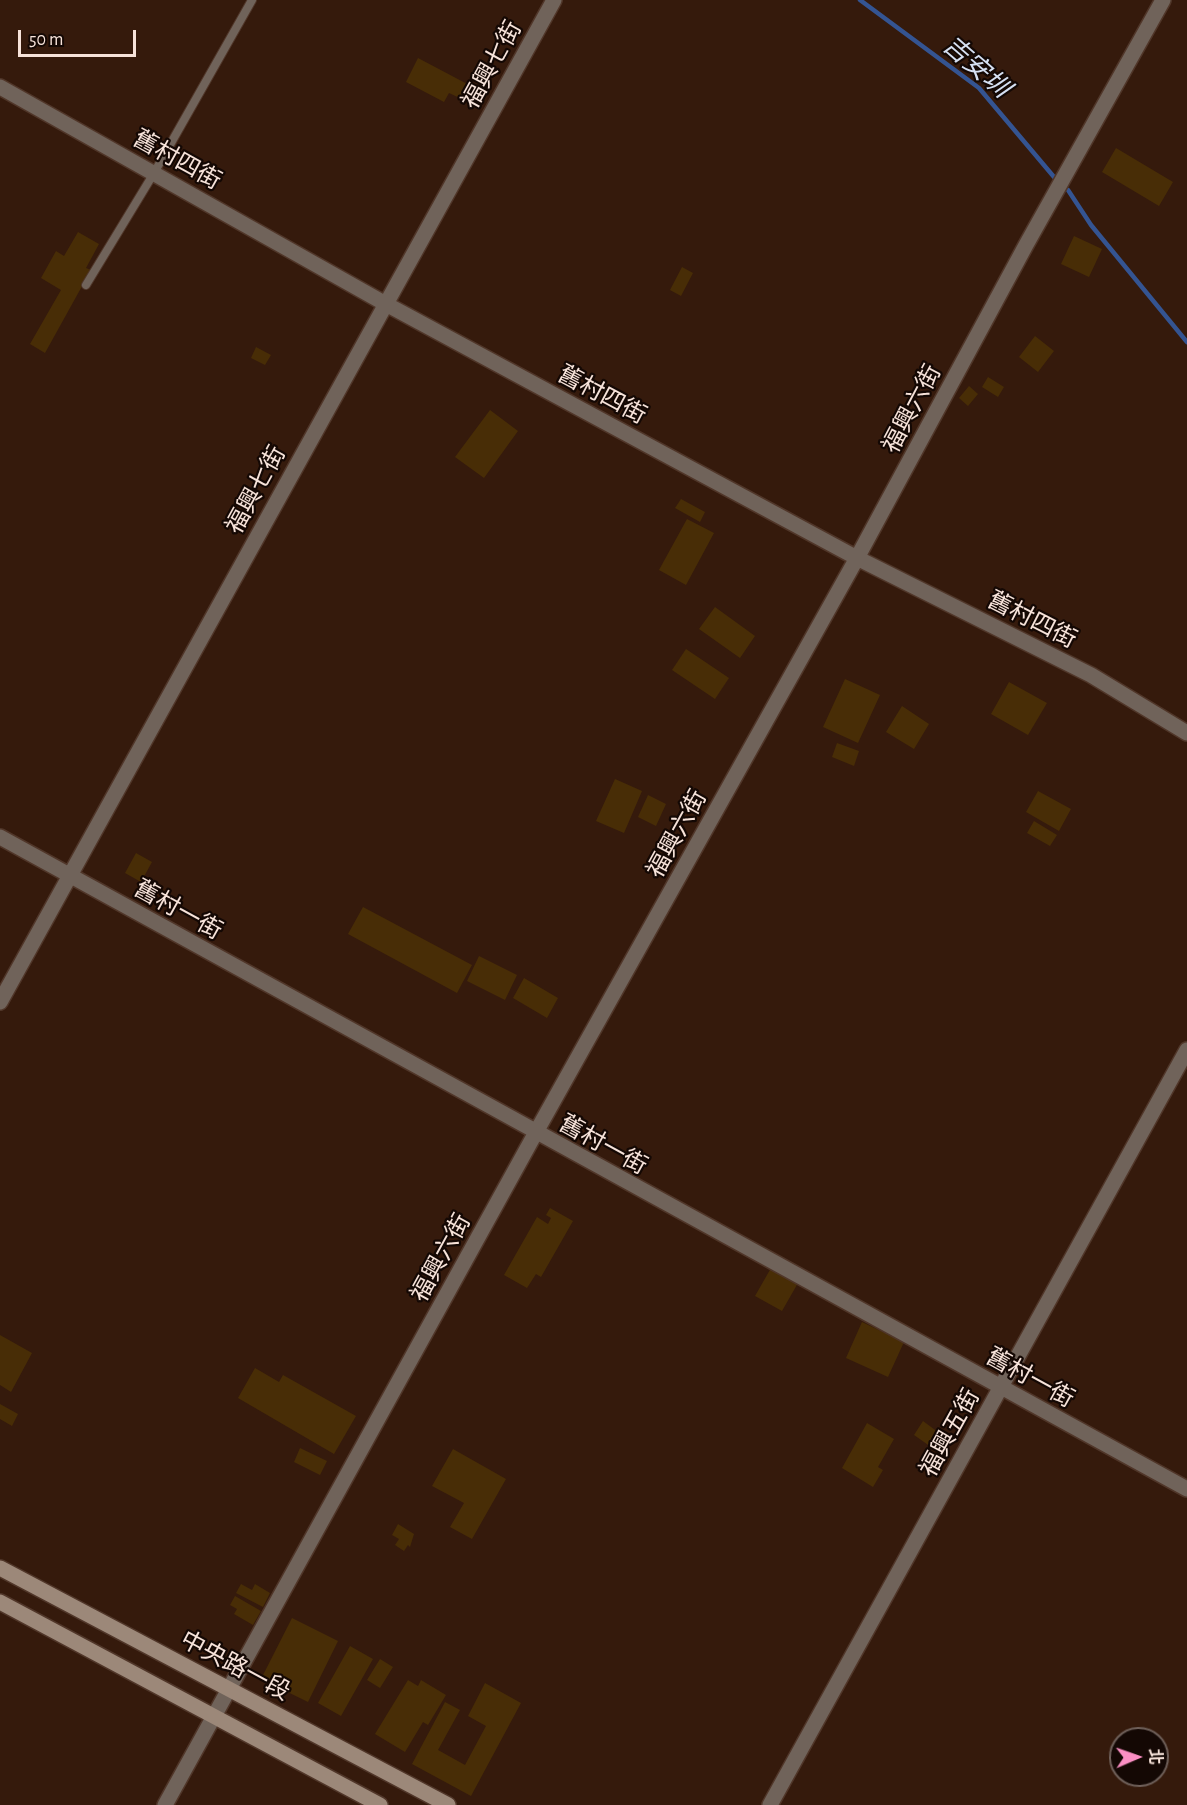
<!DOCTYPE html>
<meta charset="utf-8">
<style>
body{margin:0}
#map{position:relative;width:1187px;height:1805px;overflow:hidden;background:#351a0c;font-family:"Alegreya Sans","Noto Sans TC",sans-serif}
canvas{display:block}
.north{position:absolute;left:1109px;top:1727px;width:60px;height:60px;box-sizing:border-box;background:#140804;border:2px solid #6f605a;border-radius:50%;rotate:88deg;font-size:16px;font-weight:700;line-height:24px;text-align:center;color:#f7e3da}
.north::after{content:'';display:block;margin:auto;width:21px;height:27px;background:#fb8fc4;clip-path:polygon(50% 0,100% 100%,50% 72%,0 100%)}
.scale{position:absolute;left:18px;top:30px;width:118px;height:27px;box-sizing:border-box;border:3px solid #f7e3da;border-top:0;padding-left:8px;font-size:18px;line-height:21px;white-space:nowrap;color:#f7e3da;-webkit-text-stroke:4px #140804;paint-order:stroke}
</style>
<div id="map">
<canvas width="1187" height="1805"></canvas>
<div class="north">北</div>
<div class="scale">50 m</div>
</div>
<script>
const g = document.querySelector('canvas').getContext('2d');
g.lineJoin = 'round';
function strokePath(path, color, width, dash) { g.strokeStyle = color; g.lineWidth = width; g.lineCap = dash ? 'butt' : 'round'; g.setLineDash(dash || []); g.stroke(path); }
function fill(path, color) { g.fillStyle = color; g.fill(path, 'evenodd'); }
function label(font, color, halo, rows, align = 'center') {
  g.font = font + ' "Alegreya Sans","Noto Sans TC",sans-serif'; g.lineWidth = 4.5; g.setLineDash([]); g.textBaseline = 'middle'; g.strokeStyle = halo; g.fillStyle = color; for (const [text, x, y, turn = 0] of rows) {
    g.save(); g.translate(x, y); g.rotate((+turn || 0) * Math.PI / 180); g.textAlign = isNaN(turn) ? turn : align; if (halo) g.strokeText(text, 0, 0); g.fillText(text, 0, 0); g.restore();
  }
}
const stream = new Path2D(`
 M860,0L979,88L1054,177
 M1068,190L1091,225L1187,342`);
const building = new Path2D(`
 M418,58L471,86L464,100L449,93L444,102L406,82Z
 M1116,148L1173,182L1159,206L1102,172Z
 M78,232L99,244L86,268L91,270L45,353L30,344L61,290L41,278L56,251L64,256Z
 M1074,236L1102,249L1089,277L1061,264Z
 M682,267L693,273L681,296L670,290Z
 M1035,336L1054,351L1038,372L1019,357Z
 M256,347L271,355L265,365L251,358Z
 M988,377L1004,387L998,397L982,387Z
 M969,386L978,394L968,406L959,398Z
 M490,410L518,431L484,478L455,457Z
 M681,499L705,512L700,522L675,508Z
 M687,519L714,533L686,585L659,570Z
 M715,607L755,636L740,658L699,629Z
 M686,649L729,678L715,699L672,670Z
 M845,679L880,695L858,743L823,727Z
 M1009,682L1047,703L1028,735L991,714Z
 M902,706L929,724L914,749L886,732Z
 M837,743L859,751L854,766L832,757Z
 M615,779L642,791L624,833L596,821Z
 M1038,791L1071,809L1059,831L1026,812Z
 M648,795L666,804L656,826L638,817Z
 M1034,821L1057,835L1050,846L1027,833Z
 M136,853L152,862L141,882L125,873Z
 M363,907L472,965L457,993L348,934Z
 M479,956L517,975L505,1000L467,981Z
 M524,978L558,998L547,1018L513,998Z
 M550,1208L573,1221L541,1277L536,1274L527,1288L504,1275L537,1217L548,1224L551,1218L546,1215Z
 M771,1268L798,1283L782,1311L755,1296Z
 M862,1322L904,1342L888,1377L846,1358Z
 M0,1335L32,1353L11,1392L0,1385Z
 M255,1368L279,1382L283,1375L356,1416L334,1454L238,1398Z
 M0,1404L18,1414L12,1426L0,1419Z
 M923,1421L950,1441L941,1454L914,1435Z
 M867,1423L894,1439L878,1467L883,1470L873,1487L842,1468Z
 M300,1448L327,1461L320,1475L294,1462Z
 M453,1449L506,1479L472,1539L450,1527L464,1503L432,1486Z
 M398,1524L414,1534L410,1547L408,1545L404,1551L395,1545L399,1539L392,1535Z
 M241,1584L252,1590L255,1584L270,1593L263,1607L236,1593Z
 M235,1596L261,1611L253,1625L234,1614L237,1609L230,1605Z
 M292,1618L338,1641L308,1702L261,1679Z
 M350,1646L373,1659L341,1716L318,1703Z
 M380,1659L393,1667L380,1688L367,1680Z
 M408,1680L418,1686L421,1680L446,1695L428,1725L423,1722L405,1752L375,1734Z
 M485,1683L521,1703L471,1796L412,1764L445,1702L460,1710L438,1750L465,1765L486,1726L468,1716Z`);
const lane = new Path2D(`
 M86,285L154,173L252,0`);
const street = new Path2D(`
 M0,87L384,303L857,558L1091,675L1187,733
 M0,837L1187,1489
 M0,1002L554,0
 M165,1805L535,1134L857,558L1026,245L1163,0
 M770,1805L1187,1050`);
const secondary = new Path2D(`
 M0,1568L448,1805
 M0,1602L380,1805`);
const streetNames = [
 ["福興七街",492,65,-61],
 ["舊村四街",177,160,29],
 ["舊村四街",602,395,28],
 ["福興六街",912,409,-62],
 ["福興七街",256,490,-61],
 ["舊村四街",1032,620,27],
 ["福興六街",677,834,-61],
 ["舊村一街",178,910,29],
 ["舊村一街",603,1145,29],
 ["福興六街",441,1258,-61],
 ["舊村一街",1030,1378,29],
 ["福興五街",950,1433,-61],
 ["中央路一段",235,1666,28]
];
const waterNames = [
 ["吉安圳",976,67,41]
];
strokePath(stream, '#345492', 4.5);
fill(building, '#482d06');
strokePath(lane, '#503629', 10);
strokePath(street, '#503629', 18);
strokePath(secondary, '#503629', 18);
strokePath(lane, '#70635a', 8);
strokePath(street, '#70635a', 15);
strokePath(secondary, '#9c8879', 15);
label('24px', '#f7e3da', '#140804', streetNames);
label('italic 26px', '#d5dff1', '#140804', waterNames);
</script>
